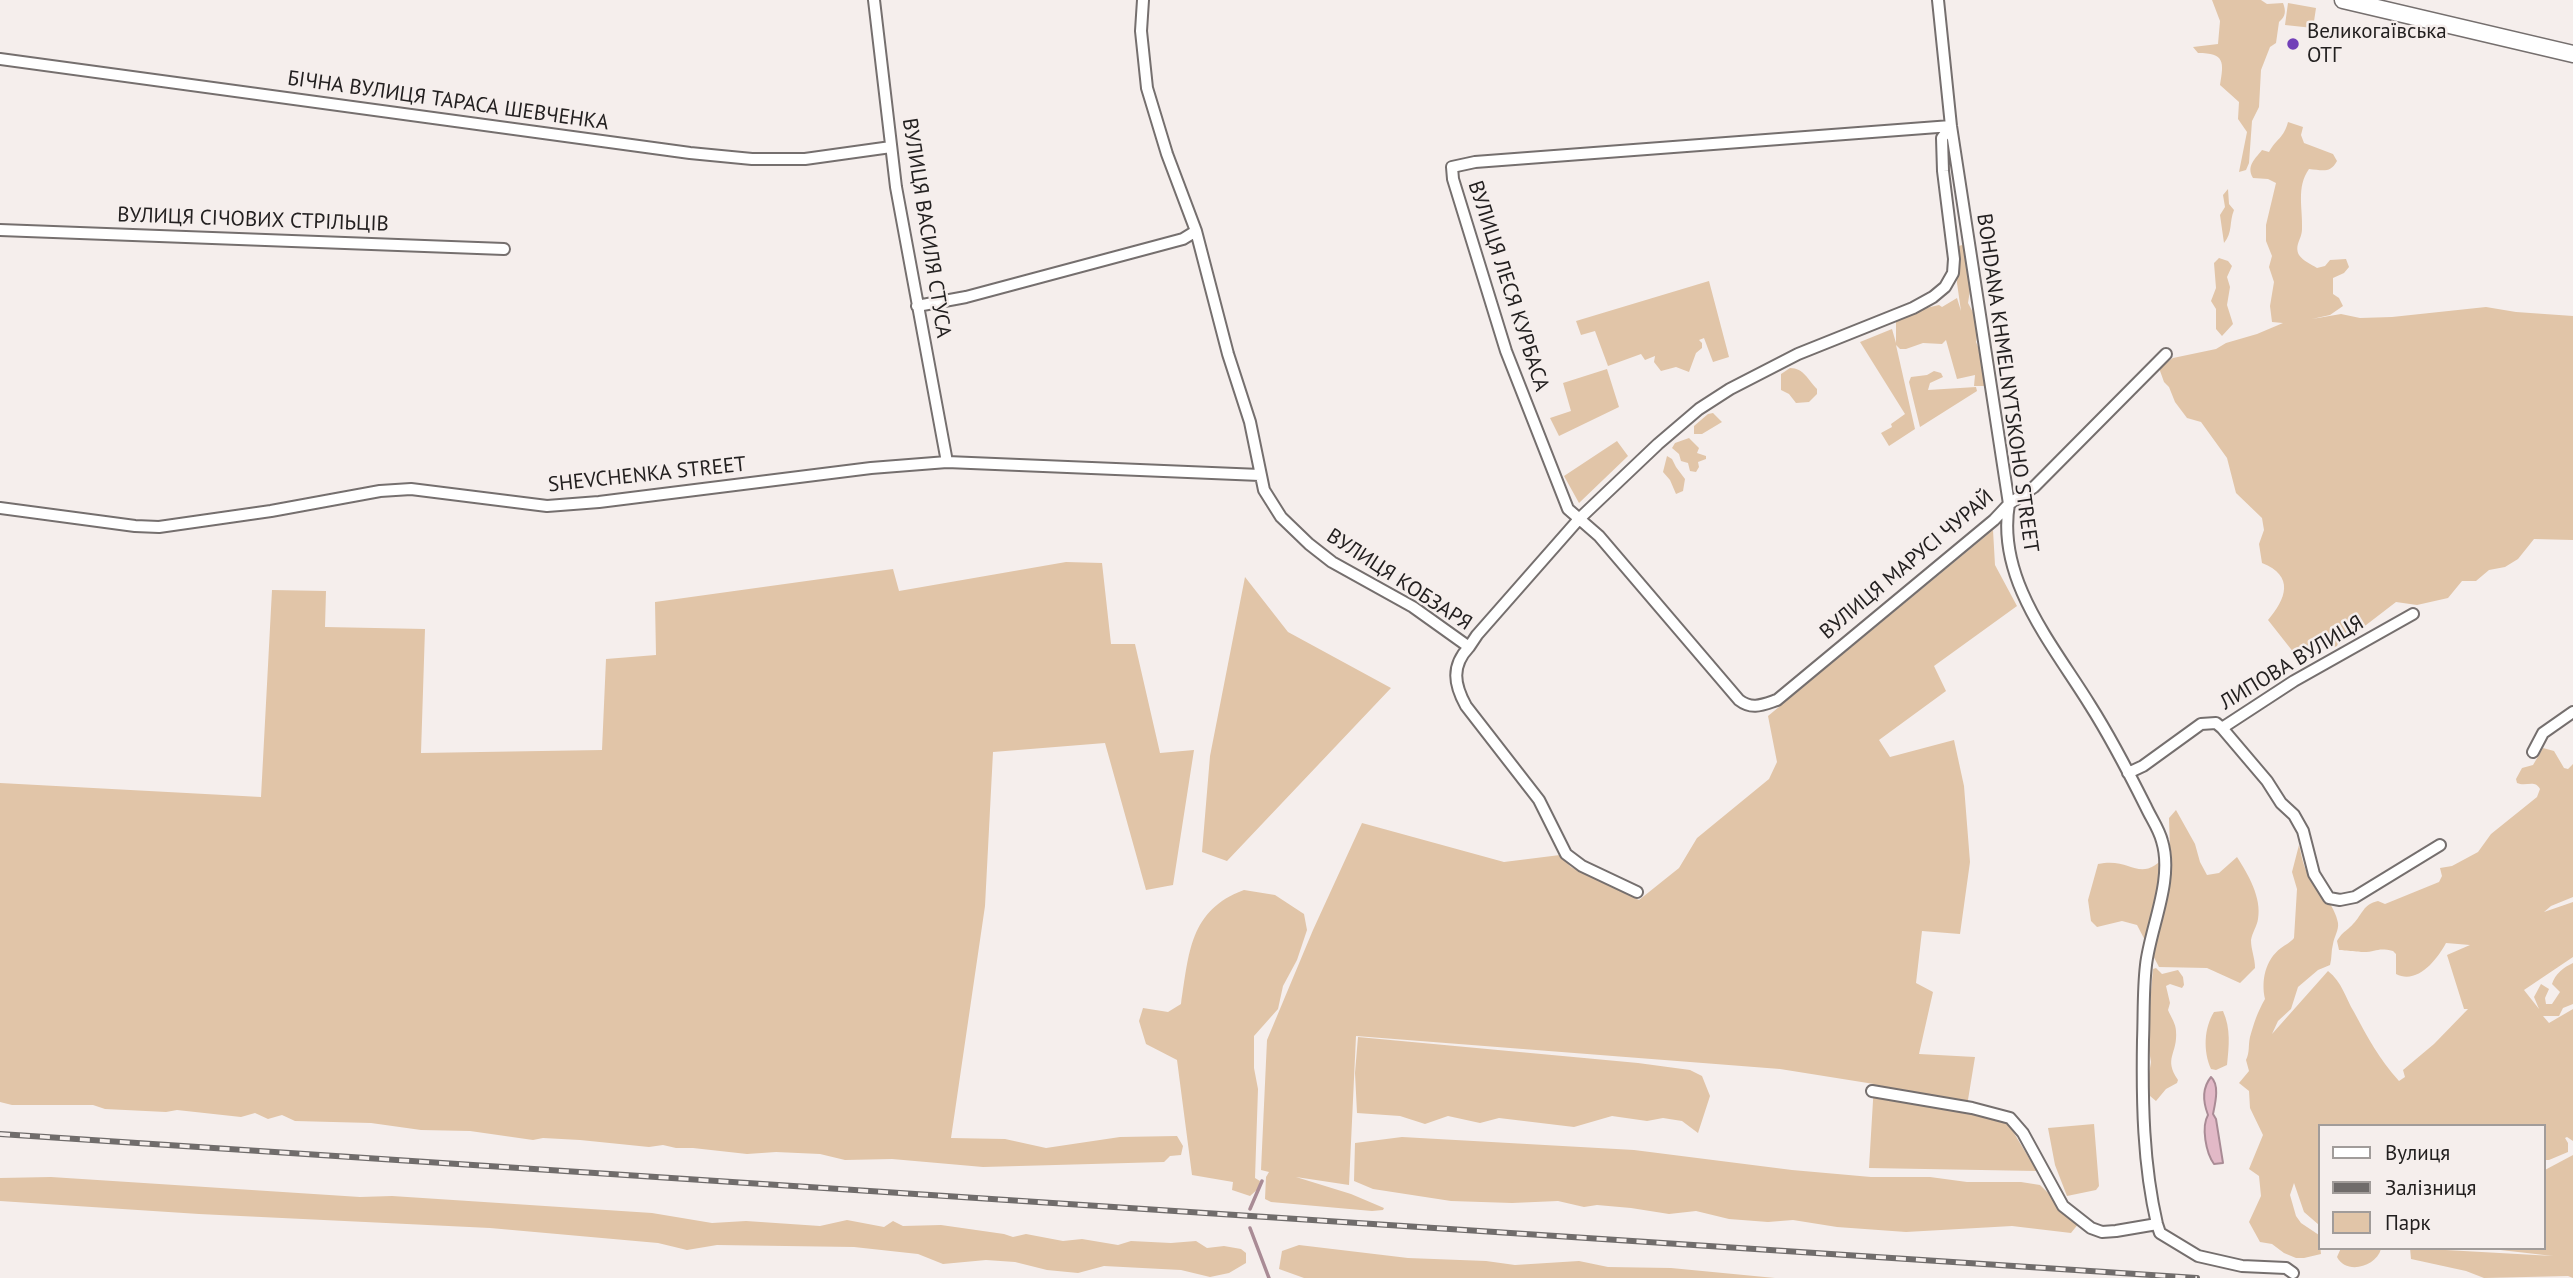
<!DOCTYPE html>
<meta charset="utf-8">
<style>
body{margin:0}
#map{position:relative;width:2573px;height:1278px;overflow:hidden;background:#f5eeec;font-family:"PT Sans",sans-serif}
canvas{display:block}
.legend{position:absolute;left:2318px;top:1124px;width:228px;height:126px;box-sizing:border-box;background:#f5eeec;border:2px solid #a19c9a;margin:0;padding:9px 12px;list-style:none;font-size:21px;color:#232020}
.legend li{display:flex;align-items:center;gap:14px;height:35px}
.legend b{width:35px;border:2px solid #a19c9a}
</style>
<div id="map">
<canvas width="2573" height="1278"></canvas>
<ul class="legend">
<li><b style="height:9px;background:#fff"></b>Вулиця</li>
<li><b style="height:9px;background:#706c6b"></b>Залізниця</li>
<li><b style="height:19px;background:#e1c5a8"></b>Парк</li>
</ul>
</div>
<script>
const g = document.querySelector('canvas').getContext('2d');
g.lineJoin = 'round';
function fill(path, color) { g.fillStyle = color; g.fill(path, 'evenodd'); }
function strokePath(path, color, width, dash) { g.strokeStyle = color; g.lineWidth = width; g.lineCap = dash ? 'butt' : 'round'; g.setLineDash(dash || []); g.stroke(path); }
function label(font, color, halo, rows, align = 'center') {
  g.font = font + ' "PT Sans",sans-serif'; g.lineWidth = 5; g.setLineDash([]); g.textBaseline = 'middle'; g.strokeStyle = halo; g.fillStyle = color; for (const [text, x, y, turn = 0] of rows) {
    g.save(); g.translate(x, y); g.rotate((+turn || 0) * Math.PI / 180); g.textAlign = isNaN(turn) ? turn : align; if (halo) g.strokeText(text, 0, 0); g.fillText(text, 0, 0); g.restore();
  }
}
const green = new Path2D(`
 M2212,0H2261L2267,4L2283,3C2286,11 2286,16 2279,22L2276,43L2270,47L2261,70L2259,107L2252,121L2249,163L2246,170L2239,172L2247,132L2238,119L2239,102L2220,85C2224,62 2225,53 2198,53L2193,47L2218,44L2220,21Z
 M2288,3L2316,8L2313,28L2285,25Z
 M2288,122L2303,127L2301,135L2304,143L2333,154L2337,161C2330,174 2322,170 2309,169C2296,187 2303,209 2302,229C2302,239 2294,245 2299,255C2303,261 2311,264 2317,268L2325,266L2330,260L2346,259L2349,267L2344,273L2333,278V294L2339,298L2343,306L2330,315L2312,319L2341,314L2360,318L2392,317L2486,307L2516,312L2573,316V540L2534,539L2518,559L2505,567L2489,570L2476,581H2462L2448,598L2417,605L2396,602L2357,632L2342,633L2337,646L2328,650L2314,643L2294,653L2268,620C2286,599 2295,576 2262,563L2259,544L2264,530L2262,518L2236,493L2227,458L2201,422L2187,418L2175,402L2169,387L2164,382L2159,368L2173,358L2216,349L2226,343L2257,334L2283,323L2272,322L2270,306L2274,282L2269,267L2272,256L2266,241V225L2276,183L2268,179L2253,178C2246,166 2255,159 2262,150L2269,152C2276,139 2284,138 2288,122Z
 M2228,189L2229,204L2234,210C2229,222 2233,232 2224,243L2220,215L2225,207L2223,195Z
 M1962,245L1968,250L1971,284L1968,303L1976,318C1974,327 1979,333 1976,342L1985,363L1983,373L1986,383L1984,386H1974L1975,375L1957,379L1946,340L1942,344L1923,343L1906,349H1900L1896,345L1915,429L1889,446L1881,433L1892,427L1891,424L1905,414L1860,342L1892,329L1896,343V322L1909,312L1939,305L1942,307L1957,298L1961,311L1957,283L1958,249L1959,246Z
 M2219,258L2228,261L2232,266L2227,277L2230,287L2227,305L2233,324L2222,336L2216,329V309L2211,301L2216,288L2214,263Z
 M1709,281L1729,357L1713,362L1704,338L1699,340L1702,343V348L1696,353L1689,372L1676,367L1661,371L1654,362L1655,356L1645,360L1641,354L1608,366L1595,331L1581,335L1576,321Z
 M1790,368C1804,368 1808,380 1817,389V394L1809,402L1796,403L1789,394L1781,390V374Z
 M1607,369L1619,407L1559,436L1550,418L1571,411L1563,383Z
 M1934,371L1941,373L1943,377L1930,383L1928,390L1976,387L1977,391L1920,427L1909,382L1911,377L1927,375Z
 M1713,413L1722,422L1702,434H1694V426L1708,414Z
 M1689,438L1699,448L1697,453L1706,456V459L1698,462L1699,467L1696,472L1690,471L1688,463L1681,461L1679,454L1672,448L1675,443Z
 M1617,441L1628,456L1579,503L1564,476Z
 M1667,456L1672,459L1676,467L1685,479L1683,491L1676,494L1670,480L1663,472Z
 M1993,530L1995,565L2017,606L1934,666L1946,691L1879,740L1890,757L1954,740L1964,786L1970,862L1960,934L1922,931L1916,983L1933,992L1919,1054L1975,1057L1966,1112L2006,1120L2037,1171L1869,1168L1874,1084L1780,1069L1356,1036L1349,1185L1296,1177L1351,1194L1384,1208L1383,1210L1372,1211L1271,1202L1265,1199L1266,1177L1269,1172L1261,1170L1267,1040L1313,930L1362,823L1504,862L1560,855L1571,867L1639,900L1679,868L1697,838L1769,779L1777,762L1768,716Z
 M1066,562L1102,563L1111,644H1135L1160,753L1194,750L1173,885L1146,890L1105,743L993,752L985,906L951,1138L1005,1139L1046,1148L1120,1137L1177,1136L1183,1146L1181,1155L1170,1156L1164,1162L983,1167L892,1159L845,1160L820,1154L776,1152L747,1154L693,1148H676L663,1145L649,1147L580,1140L543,1138L533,1140L470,1131L421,1130L371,1123L295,1121L282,1115L268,1119L255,1113L241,1117L177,1110L166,1112L105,1109L93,1105H12L0,1102V783L261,797L272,590L326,591L325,627L425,629L421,753L602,750L606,659L656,655L655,602L893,569L899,591Z
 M1245,577L1288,632L1391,688L1227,861L1202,852L1210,756Z
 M2543,748L2554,751L2564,768L2568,769L2573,764V897L2551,906L2544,912L2573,902V957L2524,990L2539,1009L2534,997L2541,984L2549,989L2545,998L2546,1004H2552L2560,992L2552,984C2555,974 2564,967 2573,963V1004L2563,1008L2559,1016H2543L2549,1023L2573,1009V1141L2567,1137L2565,1138L2568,1143V1152L2549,1160H2543V1126H2319V1225L2304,1212L2294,1183L2290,1195L2296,1216L2301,1223L2319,1235L2321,1254L2304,1258H2296L2284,1253L2272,1244L2260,1242L2249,1222L2261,1196L2259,1176L2249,1169L2263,1135L2250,1108L2249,1091L2239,1083L2249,1071L2246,1060C2250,1052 2248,1046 2250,1037C2254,1023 2257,1013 2265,999C2261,981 2265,960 2281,948C2286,944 2290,943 2294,938L2297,889L2292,872L2299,845C2301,853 2303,865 2307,872C2316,884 2336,907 2338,923C2339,930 2334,937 2333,944C2331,951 2332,958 2330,965L2318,970L2298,987L2291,1009L2278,1021L2272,1034L2328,971C2342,982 2345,997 2354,1012C2368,1038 2379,1059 2399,1081L2405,1077L2403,1070L2434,1044L2468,1009H2464L2447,955L2470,945L2446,943C2437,960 2417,985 2396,974V954L2393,951C2377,947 2377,952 2363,952C2360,952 2341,950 2339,950L2337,941C2344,930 2346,932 2353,924C2363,914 2363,904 2378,901L2385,904L2439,882L2442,876L2440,868L2452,866L2478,852L2491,834L2537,797L2540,789C2535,779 2526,787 2517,783L2516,779L2522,768L2533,765Z
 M2176,810L2195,844L2200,862L2207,875L2219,873L2237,857C2248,874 2262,898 2258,919C2257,926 2252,933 2251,940C2251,950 2255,958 2255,968L2240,983L2207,968L2159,967L2137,925L2122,921L2097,927L2091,921L2088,900L2098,864C2134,856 2139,888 2170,851L2169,818Z
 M1244,890L1275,895L1304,914L1307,930L1297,960L1283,986L1278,1009L1254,1036V1068L1258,1089L1255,1178L1260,1181L1258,1189L1250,1196L1232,1190L1233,1182L1192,1175L1177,1060L1146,1044L1139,1021L1143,1008L1168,1012L1181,1004C1189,954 1189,910 1244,890Z
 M2156,968L2162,974L2178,970L2183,977L2184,985L2182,988L2170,984L2166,986L2170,1003L2168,1010C2171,1017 2176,1024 2176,1031C2178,1054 2163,1058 2178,1080L2177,1083L2166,1089L2156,1101L2150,1096L2148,1080L2151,1062L2147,1038L2153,969Z
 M2223,1011C2231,1029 2229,1046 2227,1065L2216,1070L2211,1069C2203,1051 2204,1028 2214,1012Z
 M1358,1037L1638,1063L1690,1070L1702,1076L1710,1096L1698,1133L1682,1121L1663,1118L1647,1121L1612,1116L1574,1127L1499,1118L1480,1123L1448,1116L1425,1124L1400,1116L1357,1113L1355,1073Z
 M2094,1124L2099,1186L2096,1190L2067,1196L2055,1165L2048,1128Z
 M1402,1137L1634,1150L1792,1170L1871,1177H1930L1967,1182H2021L2040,1185L2079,1223L2071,1233L2012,1226L1906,1232L1837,1227L1793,1220L1768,1222L1729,1219L1696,1211L1669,1214L1631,1208L1597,1205L1584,1207L1558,1201L1512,1203L1451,1201L1373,1189L1354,1181L1355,1143Z
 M2573,1155V1278L2568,1276L2484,1278L2466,1271L2411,1259L2410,1248L2553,1256L2483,1248H2543V1171Z
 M51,1177L360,1197L392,1196L652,1213L712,1223L746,1221L820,1226L847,1220L884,1227L893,1221L903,1226L941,1225L1004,1234L1013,1237L1026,1234L1063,1241L1082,1239L1118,1245L1131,1241L1171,1243L1196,1241L1207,1248L1224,1246L1241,1249L1246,1253V1263L1229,1273L1210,1277L1181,1270L1104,1266L1078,1273L1047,1270L1015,1262L986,1260L943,1264L918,1254L854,1247L717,1245L687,1250L658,1243L490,1228L199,1214L0,1201V1178Z
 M1299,1245L1408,1258L1486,1261L1515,1265L1579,1261L1608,1267L1671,1268L1775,1278H1304L1279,1269L1282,1251Z
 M2341,1248H2381V1249C2376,1267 2346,1275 2337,1257Z`);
const water = new Path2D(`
 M2211,1077C2220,1085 2215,1104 2213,1114L2216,1119L2223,1163L2214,1164C2206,1153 2201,1127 2208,1115C2203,1102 2202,1088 2211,1077Z`);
const stream = new Path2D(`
 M1250,1209L1262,1181
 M1250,1228L1269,1278`);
const street = new Path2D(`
 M874,0L896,187L947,462
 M1143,0L1141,31L1147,88L1167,154L1196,231L1228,354L1250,422L1264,490L1281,517L1309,544L1332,562L1413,607L1469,647C1451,666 1454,684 1466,706L1539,800L1566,854L1582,866L1637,892
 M1938,0L1951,126L2009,504C1996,579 2053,645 2090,705C2111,738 2129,773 2146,807C2151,818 2159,829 2162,841C2174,880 2150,928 2146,965C2143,990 2144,1015 2143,1040C2142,1101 2143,1164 2157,1224L2160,1233L2198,1256L2242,1266L2286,1268L2293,1273
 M0,59L690,153L752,159H805L891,147
 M1951,126L1475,162L1452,167L1453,179L1506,351L1568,509L1599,536L1739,700C1752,710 1762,705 1777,700L1994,520L2009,504L2034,487L2166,354
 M0,230L504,249
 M917,306L966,297L1183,239L1196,231
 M0,508L135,526L159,527L271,511L380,491L411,489L547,506L599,502L871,468L947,462L1260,475
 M2413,614L2294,681L2222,728L2267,781L2281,803L2294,815L2303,831L2314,874L2329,898L2340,900L2355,897L2440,845
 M1469,647L1477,635L1579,519L1658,444L1699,409L1730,389L1798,354L1913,308L1933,297L1945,287L1953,273L1954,259L1943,171L1942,138L1951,126
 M2533,752L2543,733L2573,712
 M2128,773L2143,766L2201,724L2216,723L2222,728
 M1872,1091L1972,1108L2010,1118L2023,1133L2063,1206L2091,1228L2102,1232L2116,1231L2157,1224`);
const secondary = new Path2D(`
 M2343,0L2573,54`);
const rail = new Path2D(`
 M0,1134L2197,1278`);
const markers = [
 [2293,44,7,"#7240b8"]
];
const poiNames = [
 ["Великогаївська",2307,32],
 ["ОТГ",2307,56]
];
const streetNames = [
 ["БІЧНА ВУЛИЦЯ ТАРАСА ШЕВЧЕНКА",448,101,8],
 ["ВУЛИЦЯ СІЧОВИХ СТРІЛЬЦІВ",253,220,2],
 ["ВУЛИЦЯ ВАСИЛЯ СТУСА",926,228,81],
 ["ВУЛИЦЯ ЛЕСЯ КУРБАСА",1508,286,72],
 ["BOHDANA KHMELNYTSKOHO STREET",2007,383,82],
 ["SHEVCHENKA STREET",647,475,-6],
 ["ВУЛИЦЯ МАРУСІ ЧУРАЙ",1907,565,-40],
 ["ВУЛИЦЯ КОБЗАРЯ",1399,580,33],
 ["ЛИПОВА ВУЛИЦЯ",2292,663,-31]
];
fill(green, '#e1c5a8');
fill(water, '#e2b9c7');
strokePath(water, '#a98b95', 2);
strokePath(stream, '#a98b95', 3.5);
strokePath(street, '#756f6e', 14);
strokePath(secondary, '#756f6e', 19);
strokePath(street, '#fff', 10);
strokePath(secondary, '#fff', 16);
strokePath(rail, '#706c6b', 6);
strokePath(rail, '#f5eeec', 3.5, [10]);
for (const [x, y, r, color] of markers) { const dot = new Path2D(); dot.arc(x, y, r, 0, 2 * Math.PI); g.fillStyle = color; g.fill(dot); strokePath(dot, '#f5eeec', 2.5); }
label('21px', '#232020', '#f5eeec', poiNames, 'left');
label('21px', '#232020', '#f5eeec', streetNames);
</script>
